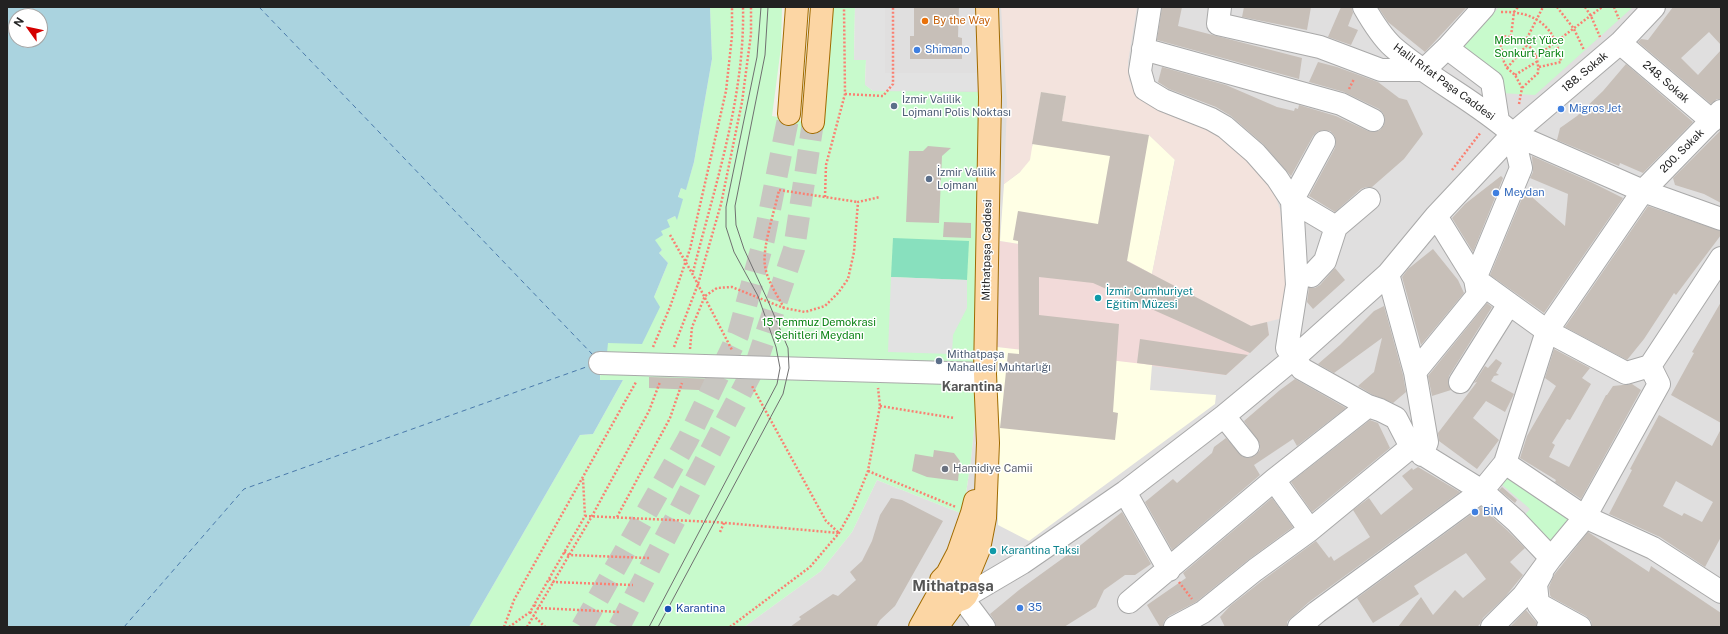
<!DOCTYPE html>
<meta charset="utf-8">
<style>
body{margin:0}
#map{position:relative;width:1728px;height:634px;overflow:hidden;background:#f2efe9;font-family:"Public Sans",sans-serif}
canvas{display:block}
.frame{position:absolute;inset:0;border:8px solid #222;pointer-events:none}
.north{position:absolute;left:8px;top:8px;width:40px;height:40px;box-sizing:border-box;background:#fff;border:1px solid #a7a7a7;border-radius:50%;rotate:303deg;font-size:11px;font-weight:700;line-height:16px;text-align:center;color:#222}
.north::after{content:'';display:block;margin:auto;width:14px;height:18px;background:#d40000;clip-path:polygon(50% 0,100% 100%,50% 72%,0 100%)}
</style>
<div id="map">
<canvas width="1728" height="634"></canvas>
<div class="frame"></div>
<div class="north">N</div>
</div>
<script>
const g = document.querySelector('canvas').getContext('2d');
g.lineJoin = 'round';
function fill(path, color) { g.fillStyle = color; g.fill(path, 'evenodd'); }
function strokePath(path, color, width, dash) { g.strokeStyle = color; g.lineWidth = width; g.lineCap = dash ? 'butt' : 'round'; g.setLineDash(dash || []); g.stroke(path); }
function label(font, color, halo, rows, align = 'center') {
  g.font = font + ' "Public Sans",sans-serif'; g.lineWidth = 3; g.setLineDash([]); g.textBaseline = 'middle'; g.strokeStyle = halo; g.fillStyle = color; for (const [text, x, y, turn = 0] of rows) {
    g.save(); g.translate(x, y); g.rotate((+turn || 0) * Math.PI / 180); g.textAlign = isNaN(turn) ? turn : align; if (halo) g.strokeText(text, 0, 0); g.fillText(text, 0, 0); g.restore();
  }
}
const residential = new Path2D(`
 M855,7H1721V627H744L821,571L852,532L877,480L963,514L971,459L978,389L873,91Z`);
const commercial = new Path2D(`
 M1000,241L1128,261L1251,326L1267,322L1269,335L1226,375L997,347Z`);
const education = new Path2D(`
 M1041,92L1066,96L1062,121L1149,135L1175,159L1152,274L1128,261L1000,241L1004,184L1020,172L1033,144Z
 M997,347L1152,365L1150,390L1216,395L1215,404L1029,541L998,525Z`);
const military = new Path2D(`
 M1001,7H1137L1128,62L1129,80L1139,96L1210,125L1269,179L1280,209L1286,283L1283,318L1251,326L1152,274L1175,160L1149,135L1062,121L1066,96L1041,92L1030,160L1020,172L1004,184L1007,104Z`);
const park = new Path2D(`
 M710,7H782L781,47L772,116L824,126L829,7H855L854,59L866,60L865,84L873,91L986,92L978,389L971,459L963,514L877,480L852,532L821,571L744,627H469L580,435L593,434L623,380L600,381L601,353L608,342L654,297L668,263L659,253L662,250L654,240L667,220L675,216L677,219L682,199L678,198L681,188L686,189L694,162L712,59Z
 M1499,7H1633L1535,95L1501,93L1460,51Z
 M1510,470L1579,518L1552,547L1522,518L1530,509L1499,482Z`);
const pitch = new Path2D(`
 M893,238L969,241L967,280L891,277Z`);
const parking = new Path2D(`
 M855,7H885V73H982V91H873L865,85L866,60H854Z
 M891,277L967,280V308L953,335L952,354L888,352Z`);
const water = new Path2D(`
 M7,7H710L712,59L694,162L686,190L681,188L678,197L683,199L677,220L675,216L667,220L670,227L661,231L663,235L655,240L662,250L659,253L668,263L654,297L660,307L642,344L608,343L607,353L600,363V380H623L593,434L580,435L469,627H7ZM16,16H40V40H16Z`);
const ferry = new Path2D(`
 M259,7L594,356
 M124,627L244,489L589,366`);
const building = new Path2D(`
 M914,7H959L958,37L962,38V59H910V36H914Z
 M1162,7H1182L1178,26L1302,58L1299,79L1157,40Z
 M1244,7H1311L1307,30L1242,17Z
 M1341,7H1352L1353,13L1348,26L1358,30L1351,45L1328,37Z
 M1378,7H1467L1425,52L1388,22Z
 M1673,7H1721V45L1709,32L1681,58L1698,75L1721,50V99H1717L1711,104L1638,42L1641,39L1648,40Z
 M1318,62L1337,67L1378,82L1399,98L1407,100L1423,134L1404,159L1372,187H1366L1361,189L1335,212L1309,196L1335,148L1336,141L1334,135L1330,131L1323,130L1317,132L1313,136L1291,176L1263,144L1231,116L1216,107L1169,89L1158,82L1162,67L1226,85L1277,107L1294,111L1295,108L1298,109L1299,105L1336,116L1368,131L1374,132L1380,130L1384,125L1385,119L1383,113L1379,109L1344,92L1309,82Z
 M1626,64L1693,122L1643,173L1620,163L1619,166L1557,140L1560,128L1577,116L1603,91Z
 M1041,92L1066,96L1062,121L1149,135L1127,261L1251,326L1267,322L1269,335L1250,353L1093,283L1039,277V315L1119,324L1113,412L1118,413L1115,440L1000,428L1008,353L1019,354L1018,241L1013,240L1018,211L1098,224L1110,156L1032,144Z
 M1721,130V203L1704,194L1675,185L1673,178Z
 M928,146L951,148L942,156L939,223L906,222L909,151H923Z
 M1532,156L1591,182L1623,198L1544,313L1490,275L1525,191L1565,226L1568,194L1530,178L1533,172Z
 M1501,176L1503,178L1473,252L1452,218L1465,204Z
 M1648,206L1721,231V235L1676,295L1674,293L1644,339L1627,360L1565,327Z
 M944,222L971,223V238L943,237Z
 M1433,249L1458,280L1464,293L1421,345L1402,277L1408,269Z
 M1335,268L1345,280L1313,309L1307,302L1309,288H1315L1320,285Z
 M1721,302V423L1671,395L1694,353L1692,352Z
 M1487,303L1492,307L1449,376L1448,382L1451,390L1432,396L1428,376Z
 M1384,306L1403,375L1406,392L1393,403L1373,395L1358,386L1374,372L1382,338L1334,373L1318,364L1340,345L1374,311Z
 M1140,339L1248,355L1226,375L1137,363Z
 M1554,349L1590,368L1582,378L1591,384L1570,420L1567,419L1552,443L1555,445L1549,457L1569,467L1606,395H1607L1613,386L1632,384L1641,390L1581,499L1555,482L1556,480L1520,458L1527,436L1556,386L1545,378Z
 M1496,359L1502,363L1496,373L1499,375L1494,376L1491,381L1514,394L1505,412L1486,401L1473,418L1499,440L1477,469L1439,441L1438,433L1477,382L1474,383L1485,366L1488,368Z
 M649,377L723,379V391L649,388Z
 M1295,379L1346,408L1297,446L1293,439L1254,465L1260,475L1172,550L1145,502L1173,479L1177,483L1212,453L1214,447L1226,438L1243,457L1249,458L1256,455L1260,450V444L1244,421L1280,390Z
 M1659,415L1712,446L1721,429V537L1705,567L1660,537L1609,514L1632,470L1630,469ZM1676,481L1713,502L1702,522L1684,513L1682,516L1663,506Z
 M1370,420L1378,423L1390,448L1312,512L1291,482Z
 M934,450L954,453L960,461L958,481L927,477L912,471L915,454L933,457Z
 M1418,467L1460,492L1309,602L1291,618L1287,622V627H1225L1220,617L1230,606L1263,580L1316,541L1329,558L1331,556L1334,561L1370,537L1353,510L1369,498L1381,515L1413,489L1402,476L1412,468L1413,470Z
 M1502,487L1517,500L1515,503L1499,490Z
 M891,498L902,500L943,521L895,606L880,620L876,627H790L801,619L799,617L833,594L838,596L856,580L850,572L862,561L872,541L880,515Z
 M1272,498L1293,527L1248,560L1196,602L1169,616L1164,621L1163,627H1160L1147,605L1186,578L1183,573Z
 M1481,507L1507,530L1525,548L1510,562L1523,575L1505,597L1483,618L1480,624L1477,627H1398L1421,597L1433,615L1455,590L1463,598L1486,579L1466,553L1414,586L1419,594L1373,623L1357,598Z
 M1122,512L1151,564L1135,575H1125L1104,590L1096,607L1064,627H996L994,620L990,614L1019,590L1077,548Z
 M1588,532L1649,572L1651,566L1721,613V627H1592L1591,621L1586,616L1551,597L1550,595L1549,587L1554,575Z
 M1526,610L1537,623L1536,627L1511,626Z`);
const majorTunnel = new Path2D(`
 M582,627L688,439L738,335L764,239L789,114
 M619,627L756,364L794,249L813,122`);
const path = new Path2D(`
 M1557,7L1574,29L1584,50
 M1585,7L1591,16L1600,37
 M1614,7L1619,19
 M1501,12C1536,11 1556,27 1561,62L1539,67
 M1511,36L1514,12L1518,7
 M1525,42L1543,7
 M1536,57L1602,7
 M1507,68L1527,45
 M1515,75L1538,61
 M1349,89L1354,79
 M845,94L883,96L893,84V7
 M1519,104L1522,88L1515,75L1507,68L1504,62L1499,36C1522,36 1540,48 1538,73L1522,88
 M1452,170L1481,132
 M825,197L826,165L845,94L844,7
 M670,235L692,273L732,350
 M693,272C715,185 745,97 743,7
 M784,308C777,295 767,280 765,266C762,247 775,210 779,190L858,202
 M653,347L670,307L690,249L726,91L732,36V7
 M674,347L698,284L721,204L742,102L751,34V7
 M690,349L692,327L705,296L717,288L732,287L784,308L805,312L825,306L838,293L848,279L854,252L858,202L880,197
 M880,406L954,418
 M868,471L956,507
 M585,516L715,522L839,533L826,521L752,386
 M617,517L670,418L682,383
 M720,532L724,523
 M564,552L569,555L649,558
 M549,579L553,582L633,585
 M1179,582L1192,599
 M534,605L538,608L620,612
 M530,612L545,627
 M504,627L514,600L636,382
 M509,627L530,612L585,516L583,479
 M527,627L592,516L649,411L660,382
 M730,627L810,567L839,533L853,508L868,471L880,406L878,388`);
const minor = new Path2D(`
 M1150,7L1140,71L1145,89L1163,100L1211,119L1225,127L1255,153L1277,178L1292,201L1297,285L1287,348L1302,369L1368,406L1380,410L1396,418L1411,447L1482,491L1516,521L1551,558
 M1220,7L1218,24L1320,47L1381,70H1424L1447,48L1484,7
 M1364,7C1372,21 1381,36 1393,47C1430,79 1476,101 1513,134L1643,191L1721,219
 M1620,43L1712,121
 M1447,48L1492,82L1498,121
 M1143,49L1341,104L1373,120
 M1436,216L1475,279L1547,331L1626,373L1650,366
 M1336,227L1369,199
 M1388,274L1415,372L1427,442L1422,455
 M1311,276L1325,261L1336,227L1292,201L1324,142
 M600,363L985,374
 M1415,372L1478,295L1475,279L1521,168L1513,134
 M1460,382L1509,304
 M1224,416L1248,446
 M1505,463L1585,517L1653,548L1721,592
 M1274,480L1310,530
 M1125,492L1169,570
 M1542,573L1536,584L1538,604L1551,621L1548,627
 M966,596L1022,563L1125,492L1224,416L1294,358L1388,274L1436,216L1513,134L1620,43L1654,7
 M963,599L984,627
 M1129,602L1274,480L1368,406
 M1540,605L1580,627
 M1175,627L1203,612L1255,570L1310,530L1411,447
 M1299,627L1317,612L1482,491L1505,463L1547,331L1643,191L1721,111
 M1492,627L1523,596L1551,558L1585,517L1659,384L1650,366L1721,258`);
const major = new Path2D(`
 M789,114L797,7
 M813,122L822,7
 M920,627L940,591L941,580L947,574L958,553L972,513L975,501
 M937,627L955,602L963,599L966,596L970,588L967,578L979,549L985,518L988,443L985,374L990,97L987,7`);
const tram = new Path2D(`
 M649,627L777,384L780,368L776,347L758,296L734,252L726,227V207L757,57L761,7
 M658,627L783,394L789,368L788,348L768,301L744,249L736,225L735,206L765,55L768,7`);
const markers = [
 [925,21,4,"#e8710a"],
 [917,50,4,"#3f7fe0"],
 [894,106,4,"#5c6f8a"],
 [1561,109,4,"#3f7fe0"],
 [929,179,4,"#5c6f8a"],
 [1496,193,4,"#3f7fe0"],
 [1098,298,4,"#0f9aa8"],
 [939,361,4,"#5c6f8a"],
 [945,469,4,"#6b7280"],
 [1475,512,4,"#3f7fe0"],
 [993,551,4,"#0f9aa8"],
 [1020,608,4,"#3f7fe0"],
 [668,609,4,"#1a4fb4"]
];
const foodNames = [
 ["By the Way",933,21]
];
const parkNames = [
 ["Mehmet Yüce",1529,41],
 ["Sonkurt Parkı",1529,54],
 ["15 Temmuz Demokrasi",819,323],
 ["Şehitleri Meydanı",819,336]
];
const shopNames = [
 ["Shimano",925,50],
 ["Migros Jet",1569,109],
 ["Meydan",1504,193],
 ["BİM",1483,512],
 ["35",1028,608]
];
const streetNames = [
 ["188. Sokak",1585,72,-40],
 ["Halil Rıfat Paşa Caddesi",1444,82,36],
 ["248. Sokak",1666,82,41],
 ["200. Sokak",1682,151,-45],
 ["Mithatpaşa Caddesi",987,250,-89]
];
const serviceNames = [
 ["İzmir Valilik",902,100],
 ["Lojmanı Polis Noktası",902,113],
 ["İzmir Valilik",937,173],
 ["Lojmanı",937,186],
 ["Mithatpaşa",947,355],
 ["Mahallesi Muhtarlığı",947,368]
];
const cultureNames = [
 ["İzmir Cumhuriyet",1106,292],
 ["Eğitim Müzesi",1106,305],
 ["Karantina Taksi",1001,551]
];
const worshipNames = [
 ["Hamidiye Camii",953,469]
];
const transitNames = [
 ["Karantina",676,609]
];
const quarterNames = [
 ["Karantina",972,387]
];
const districtNames = [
 ["Mithatpaşa",953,586]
];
fill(residential, '#e0dfdf');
fill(commercial, '#f2dad9');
fill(education, '#ffffe5');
fill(military, '#f3e3dd');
fill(park, '#c8facc');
fill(pitch, '#88e0be');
fill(parking, '#e2e2e2');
fill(water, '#aad3df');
strokePath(ferry, '#4a7aab', 1, [5, 4]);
fill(building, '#c7bfb8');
strokePath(majorTunnel, '#c8c6c1', 22, [22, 11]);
strokePath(minor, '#a9a9a9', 24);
strokePath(major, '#a06b00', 24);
strokePath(path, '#fa8072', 2.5, [2, 2]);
strokePath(minor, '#fff', 22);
strokePath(major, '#fcd6a4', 22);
strokePath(tram, '#707070', 1);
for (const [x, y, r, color] of markers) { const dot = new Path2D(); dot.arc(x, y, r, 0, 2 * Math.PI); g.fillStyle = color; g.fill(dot); strokePath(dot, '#fff', 1.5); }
label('11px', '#c56008', '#fff', foodNames, 'left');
label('11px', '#0c8416', '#fff', parkNames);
label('11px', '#366cbe', '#fff', shopNames, 'left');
label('11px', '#222', '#fff', streetNames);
label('11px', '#4e5e75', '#fff', serviceNames, 'left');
label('11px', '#0d838f', '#fff', cultureNames, 'left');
label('11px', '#5b616d', '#fff', worshipNames, 'left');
label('11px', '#164399', '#fff', transitNames, 'left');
label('bold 13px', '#555', '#fff', quarterNames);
label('bold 15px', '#555', '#fff', districtNames);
</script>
